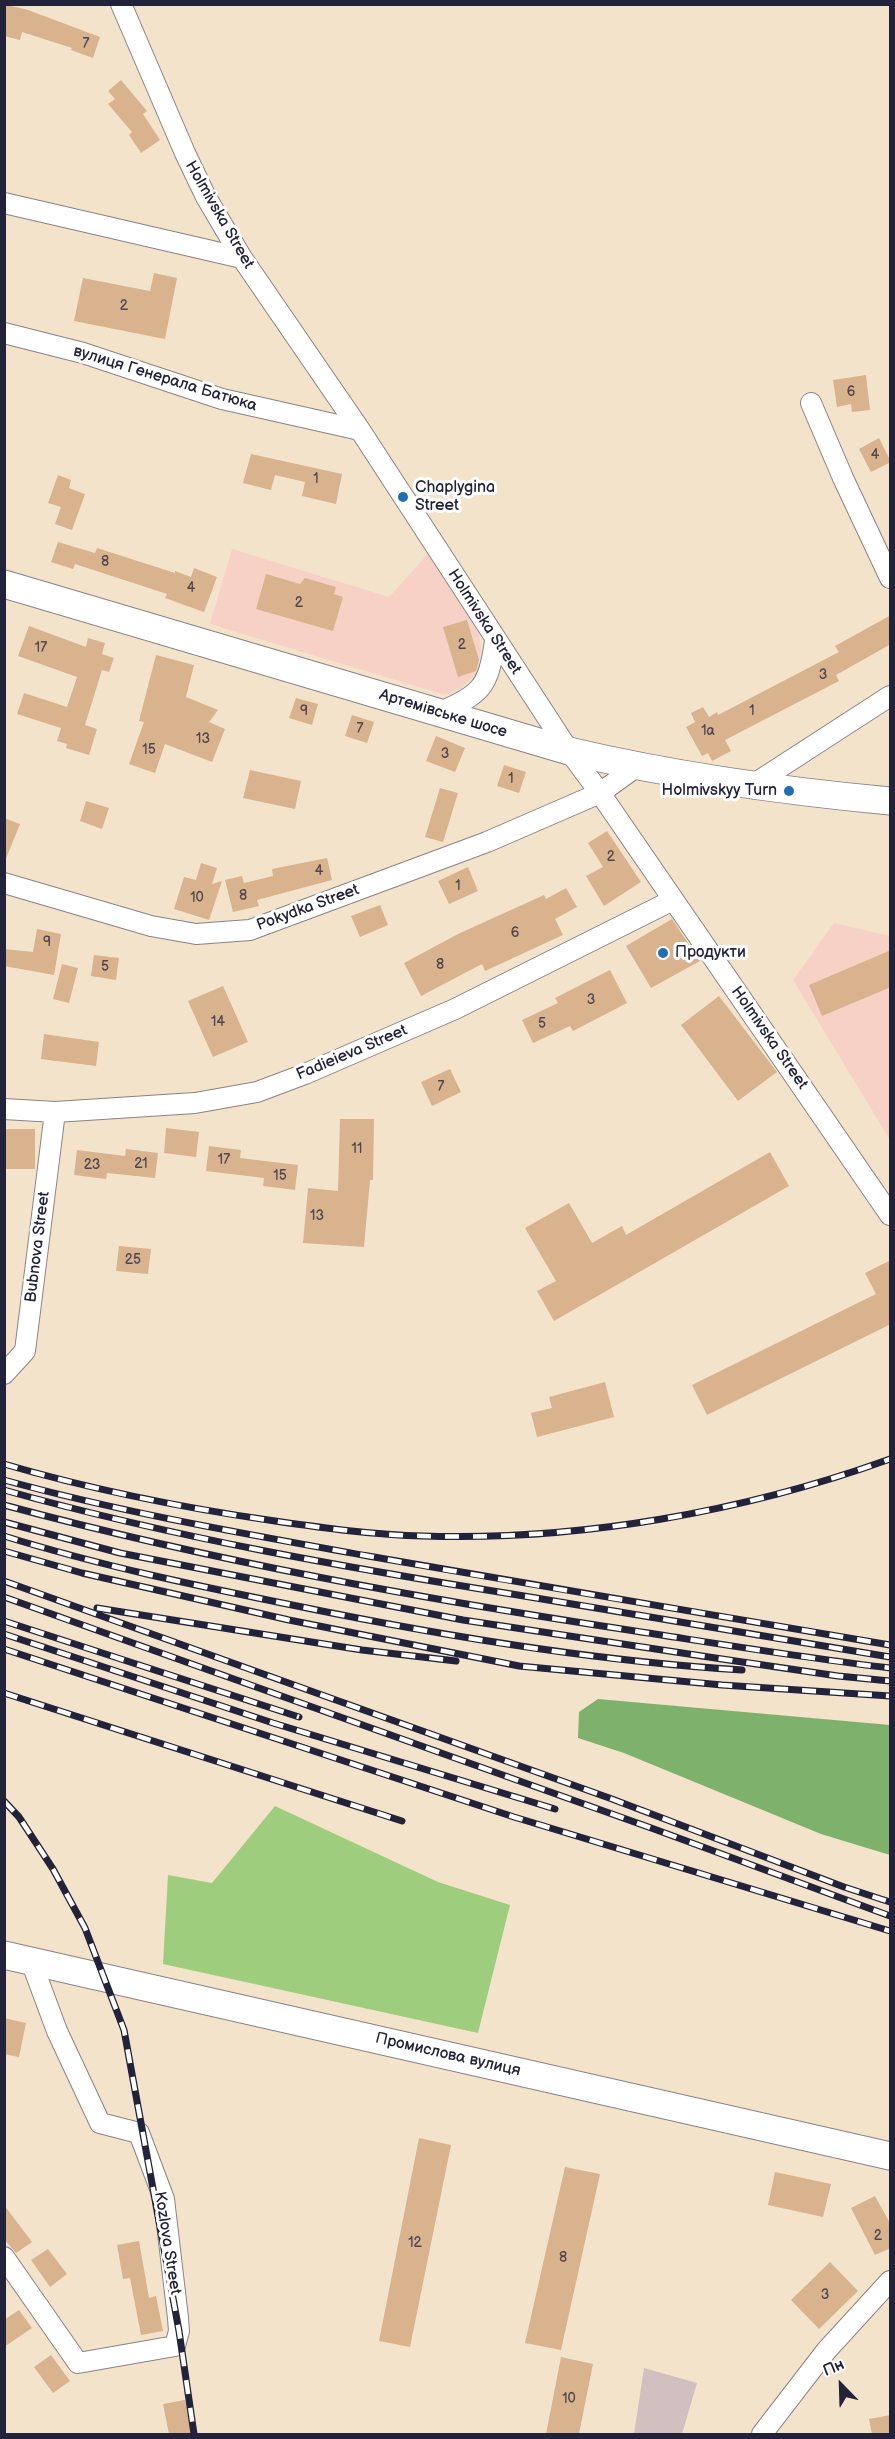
<!DOCTYPE html>
<meta charset="utf-8">
<style>
body{margin:0}
#map{position:relative;width:895px;height:2439px;overflow:hidden;background:#f4e3cb;font-family:"Balsamiq Sans",sans-serif}
canvas{display:block}
.frame{position:absolute;inset:0;border:6px solid #22223b;pointer-events:none}
.north{position:absolute;left:811px;top:2355px;width:60px;height:60px;-webkit-text-stroke:4px #fff;paint-order:stroke;rotate:337deg;font-size:16px;font-weight:700;line-height:24px;text-align:center;color:#22223b}
.north::after{content:'';display:block;margin:auto;width:21px;height:27px;background:#22223b;clip-path:polygon(50% 0,100% 100%,50% 72%,0 100%)}
</style>
<div id="map">
<canvas width="895" height="2439"></canvas>
<div class="frame"></div>
<div class="north">Пн</div>
</div>
<script>
const g = document.querySelector('canvas').getContext('2d');
g.lineJoin = 'round';
function fill(path, color) { g.fillStyle = color; g.fill(path, 'evenodd'); }
function strokePath(path, color, width, dash) { g.strokeStyle = color; g.lineWidth = width; g.lineCap = dash ? 'butt' : 'round'; g.setLineDash(dash || []); g.stroke(path); }
function label(font, color, halo, rows, align = 'center') {
  g.font = font + ' "Balsamiq Sans",sans-serif'; g.lineWidth = 6; g.setLineDash([]); g.textBaseline = 'middle'; g.strokeStyle = halo; g.fillStyle = color; for (const [text, x, y, turn = 0] of rows) {
    g.save(); g.translate(x, y); g.rotate((+turn || 0) * Math.PI / 180); g.textAlign = isNaN(turn) ? turn : align; if (halo) g.strokeText(text, 0, 0); g.fillText(text, 0, 0); g.restore();
  }
}
const built = new Path2D(`
 M232,549L389,597L428,554L479,634L481,652L476,675L461,688L445,695L210,624Z
 M834,923L890,936V1140L793,980Z`);
const industrial = new Path2D(`
 M644,2368L697,2383L682,2434H634Z`);
const green = new Path2D(`
 M275,1806L438,1882L510,1905L478,2033L163,1964L168,1875L212,1883Z`);
const forest = new Path2D(`
 M598,1699L890,1725V1855L821,1834L624,1753L578,1738L579,1712Z`);
const building = new Path2D(`
 M4,4L28,10L100,37L93,58L71,50L72,48L22,32L20,40L4,36Z
 M121,80L147,111L143,114L160,140L141,153L129,135L132,132L108,104L115,99L108,91Z
 M154,273L177,278L165,339L74,321L83,278L150,291Z
 M866,375L870,410L852,412L851,404L837,407L833,380Z
 M879,438L891,462L871,472L859,449Z
 M251,454L342,474L336,504L302,496L305,482L275,475L271,490L243,483Z
 M58,475L71,480L69,488L85,494L72,530L55,524L61,507L48,503Z
 M58,542L95,553L97,548L175,573V571L191,577L194,568L217,577L204,612L165,598L167,594L75,564L73,569L51,562Z
 M266,574L300,584L305,578L336,587L334,594L343,597L333,631L256,609Z
 M891,615V644L836,675L839,681L725,740L731,751L712,761L708,753L702,756L686,727L695,722L691,713L703,707L709,717L717,712L718,715L839,652L835,646Z
 M467,620L479,660L476,671L458,677L443,627Z
 M29,626L86,647L88,638L105,643L102,654L114,658L109,672L102,670L85,725L97,729L89,755L66,748L67,744L57,741L61,728L17,714L24,693L67,707L77,677L18,656Z
 M156,655L194,665L186,697L218,710L209,722L225,729L212,762L165,744L155,773L129,764L144,722L139,721Z
 M296,698L318,704L312,725L289,718Z
 M352,715L374,722L367,743L345,736Z
 M436,736L465,748L455,772L426,761Z
 M504,765L526,772L519,793L497,786Z
 M250,770L301,781L295,809L243,798Z
 M440,788L458,793L443,842L425,837Z
 M86,801L109,808L102,829L80,821Z
 M4,818L20,824L5,861H4Z
 M607,831L641,882L604,906L586,876L603,867L588,843Z
 M327,858L332,880L257,900L259,906L233,912L225,880L242,876L244,883L273,876L272,869Z
 M201,863L217,868L212,884L222,881L209,920L174,909L184,877L196,880Z
 M468,867L478,891L449,904L438,881Z
 M566,888L577,907L555,919L563,935L485,971L482,964L421,996L404,963L458,934L544,895L546,899Z
 M380,905L388,925L360,937L351,916Z
 M672,919L700,961L651,988L626,946Z
 M37,929L61,934L54,975L4,966V949L33,952Z
 M891,950V987L822,1016L809,985Z
 M94,955L119,958L116,980L91,976Z
 M62,964L78,968L69,1003L53,999Z
 M610,970L627,1003L573,1031L570,1026L533,1043L522,1020L558,1003L555,998Z
 M223,986L248,1042L213,1057L188,1001Z
 M719,996L777,1072L738,1101L681,1025Z
 M44,1034L99,1042L96,1066L41,1059Z
 M450,1069L461,1092L432,1106L421,1082Z
 M340,1119H374L373,1180H370L364,1247L303,1243L308,1188L338,1191Z
 M166,1128L199,1132L196,1157L164,1153Z
 M4,1129H35V1169H4Z
 M209,1146L241,1150L240,1158L298,1165L295,1190L263,1186L264,1178L206,1171Z
 M126,1149L158,1153L155,1178L107,1173L106,1179L74,1175L77,1150L125,1156Z
 M770,1152L789,1186L554,1321L537,1291L556,1281L525,1228L569,1203L592,1243L622,1226L626,1235Z
 M119,1246L151,1249L148,1274L116,1271Z
 M891,1260V1324L707,1415L692,1385L876,1294L865,1273Z
 M605,1382L614,1417L537,1437L531,1413L552,1408L549,1397Z
 M4,2018L26,2023L19,2057L4,2054Z
 M419,2138L451,2145L410,2347L379,2341Z
 M565,2167L600,2174L561,2350L525,2343Z
 M775,2172L831,2184L823,2217L768,2205Z
 M875,2196L891,2225V2248L875,2255L851,2208Z
 M4,2205L32,2242L16,2253L4,2239Z
 M139,2241L149,2298L156,2296L163,2331L141,2335L130,2278L123,2279L117,2245Z
 M48,2249L67,2274L50,2287L31,2260Z
 M830,2262L858,2291L819,2329L791,2300Z
 M19,2310L32,2328L4,2347V2320Z
 M51,2355L70,2381L53,2393L34,2367Z
 M561,2357L593,2364L579,2434H546Z
 M185,2400L192,2434H169L163,2404Z
 M891,2415V2434H872L869,2419Z`);
const street = new Path2D(`
 M121,4L185,153L206,197L242,258L360,430L569,751L600,793L890,1215
 M4,203L242,258
 M4,333L83,353L222,399L360,430
 M811,403L843,478L890,578
 M439,713C482,693 488,688 495,641
 M751,786L890,696
 M4,883L151,926L196,934L250,930L487,842L600,793L636,767
 M4,1109L55,1112L195,1103L257,1092L305,1074L455,1009L673,900
 M4,1374L25,1351L55,1112
 M4,2257L78,2363L175,2346L179,2331L178,2318L164,2199L139,2133L100,2123L57,2031L31,1961
 M762,2434L826,2351L890,2281`);
const secondary = new Path2D(`
 M4,584L569,751C675,776 782,791 890,801
 M4,1955L890,2156`);
const rail = new Path2D(`
 M4,1464C93,1490 184,1508 275,1521C324,1528 374,1535 423,1536C580,1541 743,1512 890,1459
 M4,1480C124,1513 246,1534 368,1556C542,1587 716,1615 890,1645
 M4,1490C175,1538 349,1568 524,1596C646,1616 768,1637 890,1657
 M4,1505C212,1561 423,1599 635,1631C720,1644 805,1658 890,1668
 M4,1522L120,1553L463,1620L722,1659L838,1676L890,1681
 M4,1536C101,1566 198,1586 297,1606C443,1636 593,1661 742,1670
 M4,1551L82,1573L289,1620L519,1666L722,1685L890,1696
 M4,1581L612,1799L844,1887L890,1902
 M4,1597L654,1829L890,1916
 M97,1608L362,1650L456,1661
 M4,1621L299,1717
 M4,1634L273,1723L555,1809
 M4,1649L514,1817L890,1931
 M4,1693L402,1821
 M4,1801L19,1817L53,1869L85,1928L124,2030L179,2331L194,2434`);
const markers = [
 [403,497,6,"#1f6fb2"],
 [789,791,6,"#1f6fb2"],
 [663,953,6,"#1f6fb2"]
];
const numberNames = [
 ["7",86,44],
 ["2",124,306],
 ["6",851,392],
 ["4",875,455],
 ["1",316,479],
 ["8",105,562],
 ["4",191,588],
 ["2",299,603],
 ["2",462,645],
 ["17",41,648],
 ["3",823,675],
 ["9",304,711],
 ["1",752,711],
 ["7",360,729],
 ["1а",708,731],
 ["13",203,739],
 ["15",149,750],
 ["3",445,754],
 ["1",511,779],
 ["2",611,857],
 ["4",319,871],
 ["1",458,886],
 ["8",243,896],
 ["10",197,898],
 ["6",515,933],
 ["9",47,942],
 ["8",440,965],
 ["5",105,967],
 ["3",591,1000],
 ["14",218,1022],
 ["5",542,1024],
 ["7",441,1087],
 ["11",357,1149],
 ["17",224,1160],
 ["21",141,1164],
 ["23",92,1165],
 ["15",280,1176],
 ["13",317,1216],
 ["25",133,1260],
 ["2",878,2236],
 ["12",415,2243],
 ["8",563,2258],
 ["3",825,2295],
 ["10",569,2399]
];
const streetNames = [
 ["Holmivska Street",219,215,60],
 ["вулиця Генерала Батюка",165,379,17],
 ["Holmivska Street",484,622,57],
 ["Артемівське шосе",443,714,17],
 ["Pokydka Street",308,908,-20],
 ["Holmivska Street",769,1038,55],
 ["Fadieieva Street",352,1053,-23],
 ["Bubnova Street",38,1247,-83],
 ["Промислова вулиця",448,2055,13],
 ["Kozlova Street",167,2243,81]
];
const poiNames = [
 ["Chaplygina",415,488],
 ["Street",415,506],
 ["Holmivskyy Turn",777,791,"right"],
 ["Продукти",675,953]
];
fill(built, '#f7d1c6');
fill(industrial, '#d2bfbf');
fill(green, '#9ece7d');
fill(forest, '#7eb16c');
fill(building, '#d8b38e');
strokePath(street, '#8b8283', 22);
strokePath(secondary, '#8b8283', 29);
strokePath(street, '#fff', 20);
strokePath(secondary, '#fff', 27);
strokePath(rail, '#22223b', 7);
strokePath(rail, '#fff', 4.5, [14]);
for (const [x, y, r, color] of markers) { const dot = new Path2D(); dot.arc(x, y, r, 0, 2 * Math.PI); g.fillStyle = color; g.fill(dot); strokePath(dot, '#fff', 2); }
label('14px', '#504650', null, numberNames);
label('16px', '#22223b', '#fff', streetNames);
label('16px', '#22223b', '#fff', poiNames, 'left');
</script>
